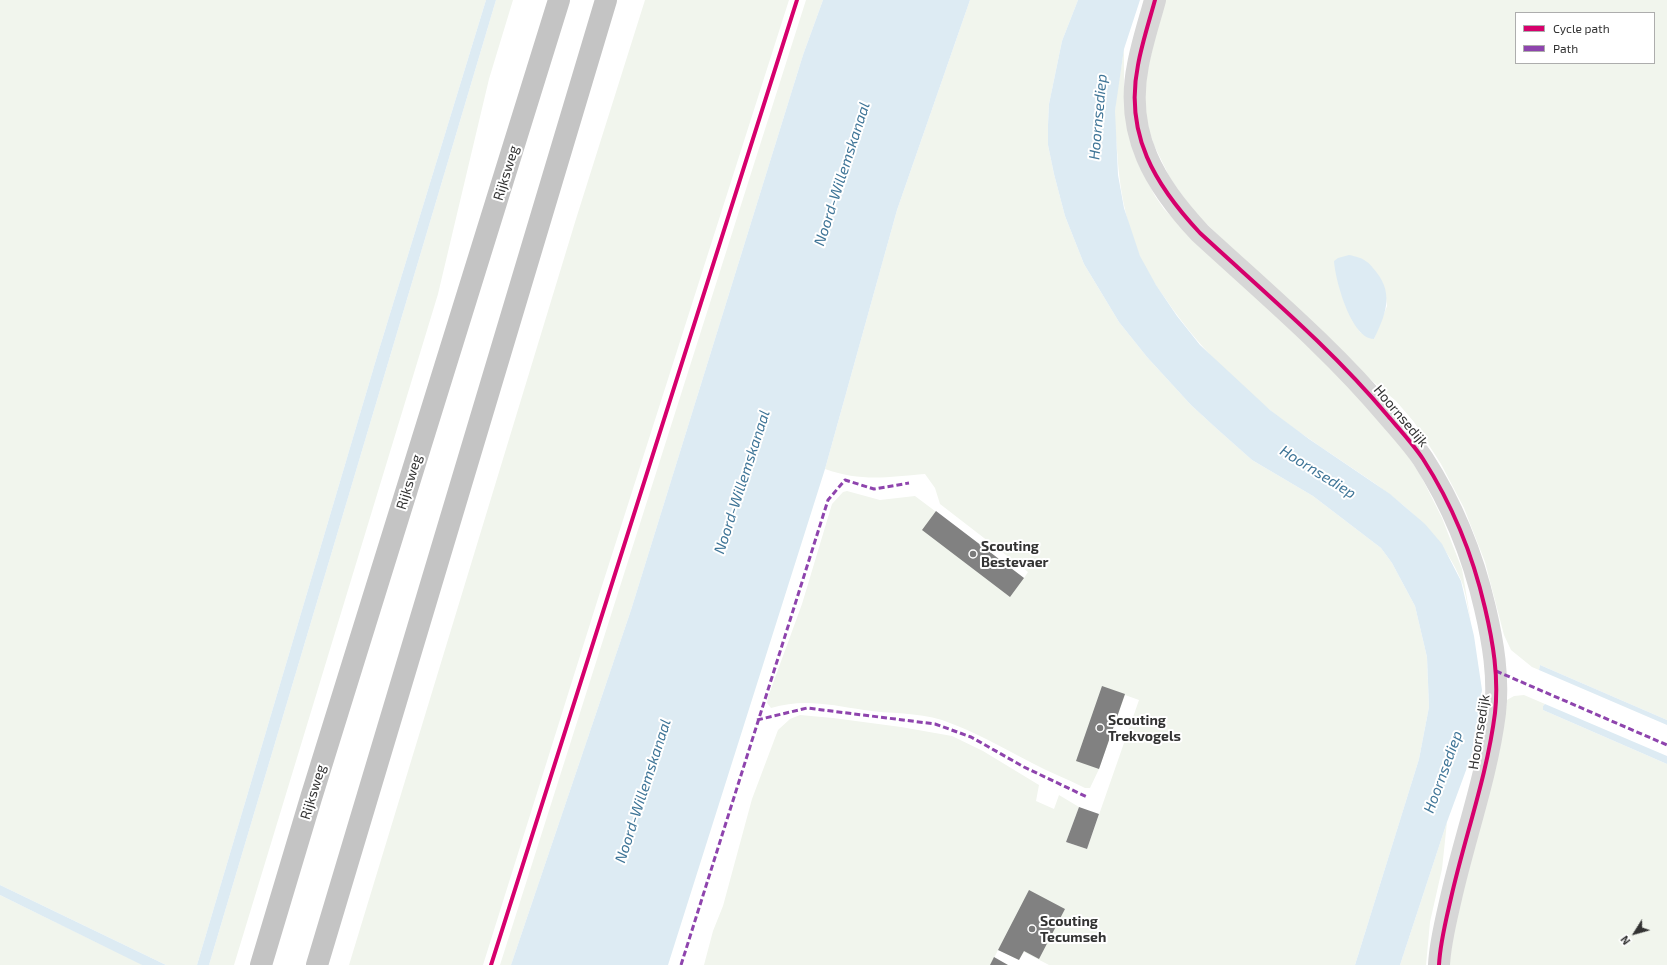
<!DOCTYPE html>
<style>
body{margin:0}
#map{position:relative;width:1667px;height:965px;overflow:hidden;background:#fff;font-family:"Exo 2",sans-serif}
canvas{display:block}
.legend{position:absolute;left:1515px;top:12px;width:140px;height:52px;box-sizing:border-box;background:#fff;border:1px solid #adadad;margin:0;padding:5px 7px;list-style:none;font-size:12px;color:#333}
.legend li{display:flex;align-items:center;gap:8px;height:20px}
.legend b{width:20px;border:1px solid #adadad}
.north{position:absolute;left:1615px;top:913px;width:40px;height:40px;-webkit-text-stroke:3px #fff;paint-order:stroke;rotate:233deg;font-size:11px;font-weight:700;line-height:16px;text-align:center;color:#333}
.north::after{content:'';display:block;margin:auto;width:14px;height:18px;background:#333;clip-path:polygon(50% 0,100% 100%,50% 72%,0 100%)}
</style>
<div id="map">
<canvas width="1667" height="965"></canvas>
<ul class="legend">
<li><b style="height:5px;background:#d6006c"></b>Cycle path</li>
<li><b style="height:5px;background:#8e44ad"></b>Path</li>
</ul>
<div class="north">N</div>
</div>
<script>
const g = document.querySelector('canvas').getContext('2d');
g.lineJoin = 'round';
function fill(path, color) { g.fillStyle = color; g.fill(path, 'evenodd'); }
function strokePath(path, color, width, dash) { g.strokeStyle = color; g.lineWidth = width; g.lineCap = dash ? 'butt' : 'round'; g.setLineDash(dash || []); g.stroke(path); }
function label(font, color, halo, rows, align = 'center') {
  g.font = font + ' "Exo 2",sans-serif'; g.lineWidth = 4; g.setLineDash([]); g.textBaseline = 'middle'; g.strokeStyle = halo; g.fillStyle = color; for (const [text, x, y, turn = 0] of rows) {
    g.save(); g.translate(x, y); g.rotate((+turn || 0) * Math.PI / 180); g.textAlign = isNaN(turn) ? turn : align; if (halo) g.strokeText(text, 0, 0); g.fillText(text, 0, 0); g.restore();
  }
}
const green = new Path2D(`
 M0,0H486L378,353L197,965H166L0,885Z
 M496,0H513L489,79L438,294L234,965H209Z
 M645,0H789L601,589L483,965H349L576,219Z
 M806,0H823L803,55L631,610L511,965H500Z
 M970,0H1078L1062,41L1049,104L1048,125V145L1054,174L1065,216L1084,264L1119,322L1147,357L1191,405L1216,428L1252,460L1313,496L1381,548L1392,563L1415,606L1427,657L1429,707L1419,759L1355,965H1049L1024,952L1019,960L998,950L994,958L1008,965H704L713,931L723,906L752,799L778,730L790,719L800,715L833,718L901,727L952,736L983,751L1039,785L1036,801L1054,809L1059,795L1079,807L1066,842L1087,849L1139,700L1125,695L1099,769L1090,788H1085C1067,779 1049,772 1032,763C1003,748 974,731 942,720C917,712 890,714 864,710C832,705 803,698 771,708L767,703L768,697L802,604L832,504L843,492L847,491L880,500L915,496L1024,578L1028,572L940,504L935,488L925,474C888,477 861,482 825,469L897,210Z
 M1163,0H1667V720L1540,665L1539,670L1532,667L1511,650L1504,635L1485,562L1464,508L1441,464L1414,422L1396,401L1364,374L1195,213L1170,178L1154,145L1144,114L1146,78ZM1516,13H1654V63H1516ZM1340,289L1386,299L1387,306L1374,339L1360,332L1346,307Z
 M1124,49V92L1131,144L1138,163L1155,196L1164,209L1206,251L1325,360L1395,436L1421,476L1442,518L1462,569L1471,622C1468,609 1466,593 1461,580C1434,513 1364,478 1308,438C1253,401 1202,353 1165,298C1155,284 1145,270 1139,254C1125,220 1119,186 1117,149C1116,136 1114,123 1115,110C1117,90 1121,69 1124,49Z
 M1524,695L1545,704L1543,706V710L1667,764V965H1446L1447,930L1505,717L1507,700L1514,696Z
 M1447,822L1442,869L1430,922L1426,965H1400Z
 M0,895L143,965H0Z`);
const water = new Path2D(`
 M486,0H496L209,965H197L378,353Z
 M823,0H970L897,210L825,469L668,965H511L631,610L803,55Z
 M1078,0H1140L1124,49L1115,111L1118,175L1124,208L1140,256L1156,285L1177,316L1200,345L1270,410L1309,439L1390,494L1425,524L1442,544L1461,581L1474,636L1482,690L1476,743L1447,822L1400,965H1355L1419,759L1429,707L1427,657L1415,606L1392,563L1381,548L1313,496L1252,460L1216,428L1191,405L1147,357L1119,322L1084,264L1065,216L1054,174L1048,145V125L1049,104L1062,41Z
 M1349,255C1364,258 1368,261 1377,273C1394,295 1385,316 1374,339C1351,339 1335,279 1334,261L1338,258Z
 M1540,665L1667,720V725L1539,670Z
 M1545,704L1667,756V764L1543,710V706Z
 M0,885L166,965H142L0,895Z`);
const building = new Path2D(`
 M936,511L1024,578L1010,597L922,530Z
 M1102,686L1125,694L1099,769L1076,761Z
 M1079,807L1099,814L1087,849L1066,842Z
 M1029,890L1065,909L1039,959L1024,951L1019,960L998,950Z
 M994,957L1008,965H990Z`);
const minor = new Path2D(`
 M1155,0C1149,22 1142,43 1138,65C1124,134 1155,185 1200,233C1264,292 1332,349 1388,416C1400,430 1413,444 1423,459C1452,504 1473,556 1485,608C1493,642 1499,677 1495,713C1487,776 1465,836 1451,898C1446,920 1440,943 1439,965`);
const highway = new Path2D(`
 M261,965L311,798L559,0
 M317,965L606,0`);
const quiet = new Path2D(`
 M1496,671L1667,745
 M757,720L807,708L935,724L971,737L1024,767L1087,797
 M681,965L828,500L845,480L874,489L909,483`);
const cycleway = new Path2D(`
 M1155,0C1149,22 1142,43 1138,65C1124,134 1155,185 1200,233C1264,292 1332,349 1388,416C1400,430 1413,444 1423,459C1452,504 1473,556 1485,608C1493,642 1499,677 1495,713C1487,776 1465,836 1451,898C1446,920 1440,943 1439,965
 M491,965L797,0`);
const markers = [
 [973,554,4,"#7a7a7a"],
 [1100,728,4,"#7a7a7a"],
 [1032,929,4,"#7a7a7a"]
];
const streetNames = [
 ["Rijksweg",506,173,-73],
 ["Hoornsedijk",1401,416,50],
 ["Rijksweg",409,482,-73],
 ["Hoornsedijk",1479,732,-81],
 ["Rijksweg",313,792,-73]
];
const poiNames = [
 ["Scouting",981,546],
 ["Bestevaer",981,562],
 ["Scouting",1108,720],
 ["Trekvogels",1108,736],
 ["Scouting",1040,921],
 ["Tecumseh",1040,937]
];
const waterNames = [
 ["Hoornsediep",1098,117,-85],
 ["Noord-Willemskanaal",842,174,-72],
 ["Hoornsediep",1318,472,32],
 ["Noord-Willemskanaal",742,482,-72],
 ["Hoornsediep",1443,772,-70],
 ["Noord-Willemskanaal",643,791,-72]
];
fill(green, '#f1f5ed');
fill(water, '#ddebf3');
fill(building, '#818181');
strokePath(minor, '#d7d7d7', 22);
strokePath(highway, '#c4c4c4', 22);
strokePath(quiet, '#8e44ad', 3, [6, 3]);
strokePath(cycleway, '#d6006c', 4);
for (const [x, y, r, color] of markers) { const dot = new Path2D(); dot.arc(x, y, r, 0, 2 * Math.PI); g.fillStyle = color; g.fill(dot); strokePath(dot, '#fff', 1.5); }
label('14px', '#333', '#fff', streetNames);
label('bold 14px', '#333', '#fff', poiNames, 'left');
label('italic 15px', '#3f7597', '#fff', waterNames);
</script>
